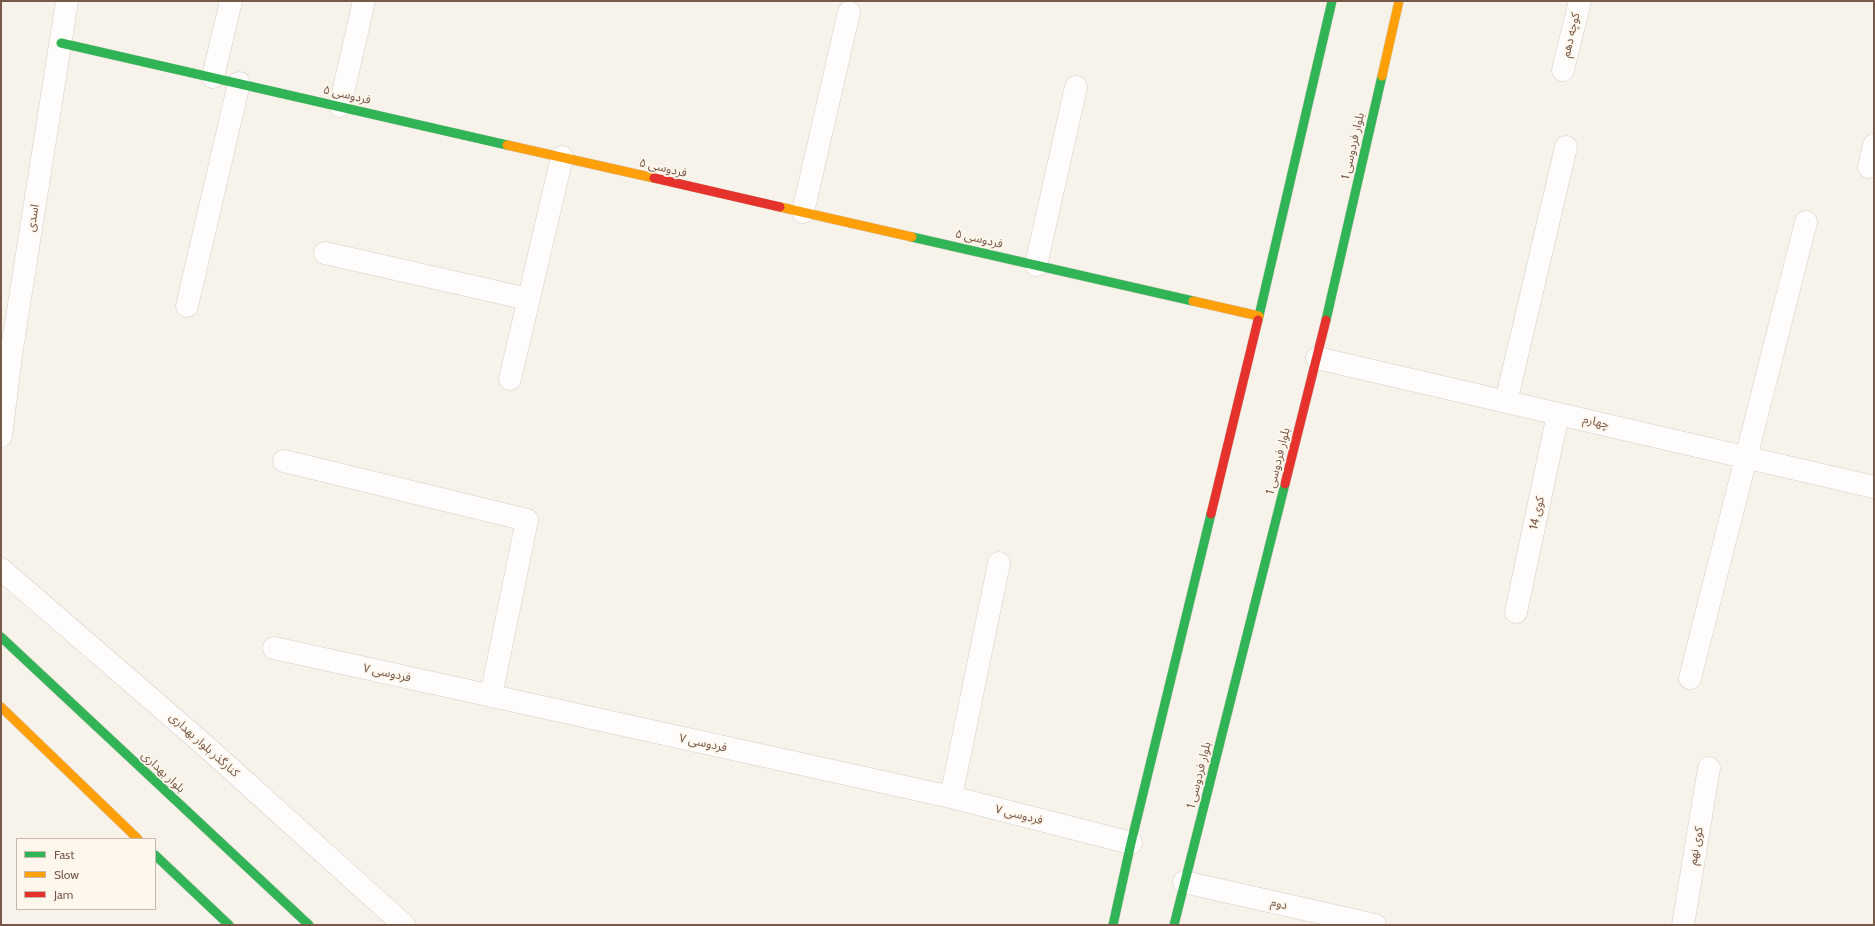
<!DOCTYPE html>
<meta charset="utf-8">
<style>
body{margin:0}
#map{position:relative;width:1875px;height:926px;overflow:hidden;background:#f7f2ea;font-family:Cabin,sans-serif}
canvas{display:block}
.frame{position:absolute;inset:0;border:2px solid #775849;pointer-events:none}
.legend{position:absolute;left:16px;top:838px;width:140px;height:72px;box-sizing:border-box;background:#fff7ec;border:1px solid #c9b7ab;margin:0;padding:5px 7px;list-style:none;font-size:12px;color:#775849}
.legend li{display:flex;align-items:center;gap:8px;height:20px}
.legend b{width:20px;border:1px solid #c9b7ab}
</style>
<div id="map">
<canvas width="1875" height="926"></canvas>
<div class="frame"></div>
<ul class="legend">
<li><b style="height:5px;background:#30b455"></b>Fast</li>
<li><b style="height:5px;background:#ff9f0a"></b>Slow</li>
<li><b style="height:5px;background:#e5322d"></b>Jam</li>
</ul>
</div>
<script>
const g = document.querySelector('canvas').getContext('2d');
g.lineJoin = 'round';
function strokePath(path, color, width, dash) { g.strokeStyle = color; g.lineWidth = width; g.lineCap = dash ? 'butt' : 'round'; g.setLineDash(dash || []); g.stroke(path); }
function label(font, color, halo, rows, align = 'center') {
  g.font = font + ' Cabin,"Noto Sans Arabic",sans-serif'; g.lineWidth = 3.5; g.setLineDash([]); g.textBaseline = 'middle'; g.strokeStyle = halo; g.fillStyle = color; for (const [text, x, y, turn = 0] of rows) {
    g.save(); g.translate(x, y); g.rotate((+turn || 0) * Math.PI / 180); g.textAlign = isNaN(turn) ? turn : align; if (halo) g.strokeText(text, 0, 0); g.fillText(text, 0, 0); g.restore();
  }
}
const street = new Path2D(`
 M1563,70L1580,1
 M213,77L231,1
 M340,106L364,1
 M1869,167L1874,145
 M803,212L849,12
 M325,253L528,299
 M1036,265L1076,87
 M187,306L239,83
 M1317,358L1874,487
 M510,379L562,157
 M1506,402L1566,147
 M1,436L11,355L67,1
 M284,461L527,520L491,696
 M1,569L201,742L404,925
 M1516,612L1558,414
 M274,648L951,797L1131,843
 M1690,678L1806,222
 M951,797L999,563
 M1184,882L1375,925
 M1683,925L1709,768`);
const fast = new Path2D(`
 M61,43L507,145
 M912,237L1193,301
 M1258,320L1332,1
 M1326,320L1382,76
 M1,637L309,925
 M155,855L229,925
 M1113,925L1131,843L1211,514
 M1174,925L1285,484`);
const slow = new Path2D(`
 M1382,76L1399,1
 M507,145L654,178
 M780,207L912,237
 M1193,301L1259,316
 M1,707L138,839`);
const jam = new Path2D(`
 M654,178L780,207
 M1285,484L1326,320
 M1211,514L1258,320`);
const streetNames = [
 ["کوچه دهم",1571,35,-77],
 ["فردوسی ۵",347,95,13],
 ["بلوار فردوسی 1",1353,146,-77],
 ["فردوسی ۵",663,168,13],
 ["اسدی",33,218,-81],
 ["فردوسی ۵",979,239,13],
 ["چهارم",1596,422,13],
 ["بلوار فردوسی 1",1278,461,-76],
 ["کوی 14",1537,513,-78],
 ["فردوسی ۷",387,673,12],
 ["فردوسی ۷",703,743,12],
 ["کنارگذر بلوار بهداری",204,745,42],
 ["بلوار بهداری",163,772,43],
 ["بلوار فردوسی 1",1199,775,-76],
 ["فردوسی ۷",1019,815,14],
 ["کوی نهم",1696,846,-80],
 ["دوم",1279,904,13]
];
strokePath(street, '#d6cec7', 23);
strokePath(fast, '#d6cec6', 10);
strokePath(slow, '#d6cec6', 10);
strokePath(jam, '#d6cec6', 10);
strokePath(street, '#fefdfc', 22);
strokePath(fast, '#30b455', 9);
strokePath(slow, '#ff9f0a', 9);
strokePath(jam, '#e5322d', 9);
label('12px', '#775849', '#fff7ec', streetNames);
</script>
